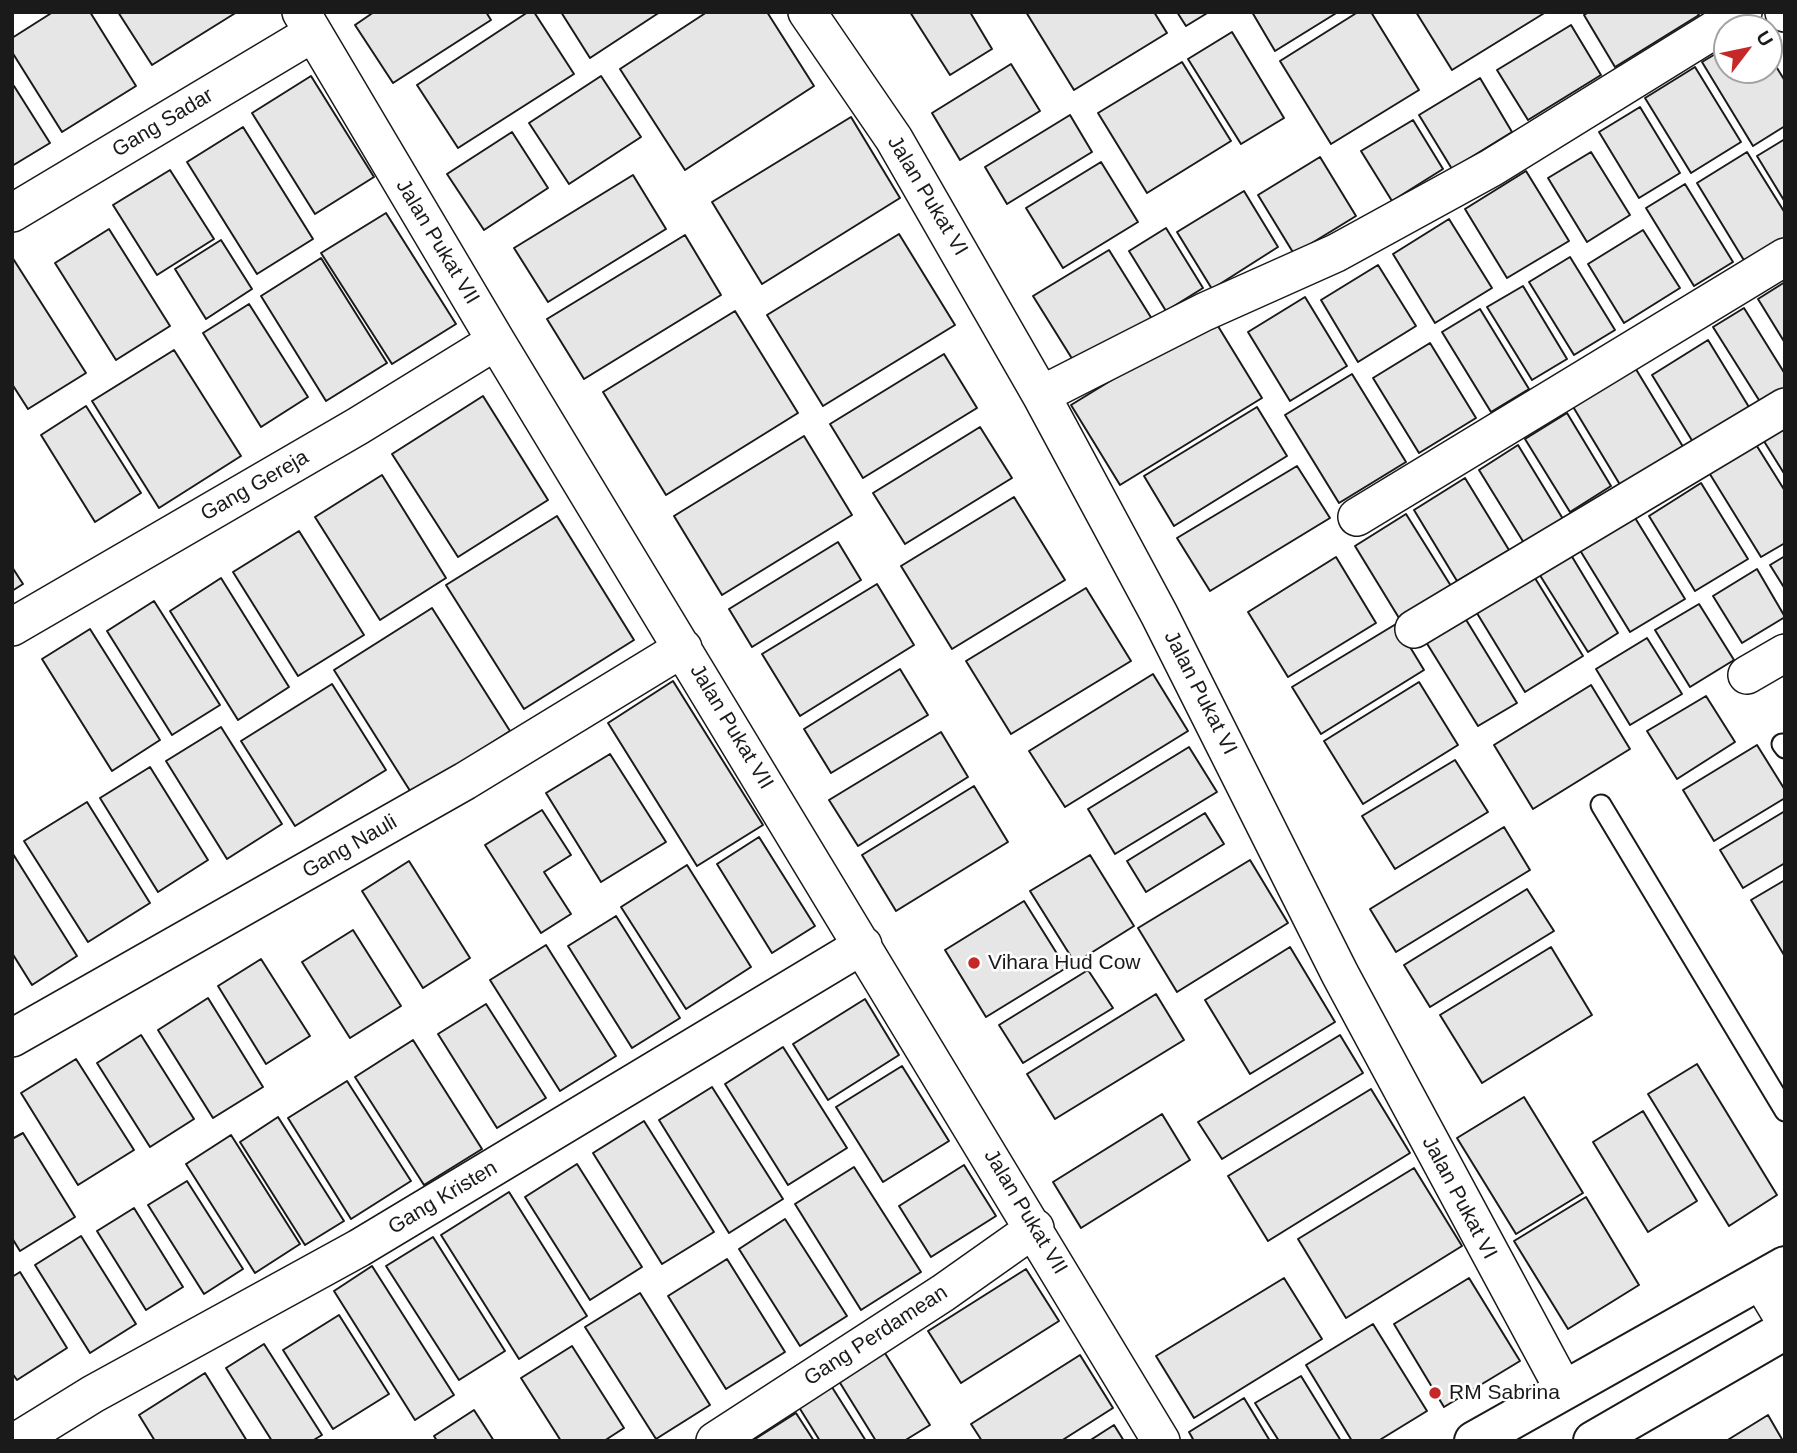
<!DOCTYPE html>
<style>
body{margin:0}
#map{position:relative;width:1797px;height:1453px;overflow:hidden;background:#fff;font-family:Helvetica,sans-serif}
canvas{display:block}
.frame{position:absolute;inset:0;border:14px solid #1a1a1a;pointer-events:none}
.north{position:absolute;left:1713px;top:14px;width:70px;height:70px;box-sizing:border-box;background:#fff;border:2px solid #a3a3a3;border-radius:50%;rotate:58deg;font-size:19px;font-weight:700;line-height:28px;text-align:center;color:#1a1a1a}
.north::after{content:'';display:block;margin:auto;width:24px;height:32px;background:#c62828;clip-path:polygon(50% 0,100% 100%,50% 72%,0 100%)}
</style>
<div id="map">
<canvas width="1797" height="1453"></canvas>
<div class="frame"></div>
<div class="north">U</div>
</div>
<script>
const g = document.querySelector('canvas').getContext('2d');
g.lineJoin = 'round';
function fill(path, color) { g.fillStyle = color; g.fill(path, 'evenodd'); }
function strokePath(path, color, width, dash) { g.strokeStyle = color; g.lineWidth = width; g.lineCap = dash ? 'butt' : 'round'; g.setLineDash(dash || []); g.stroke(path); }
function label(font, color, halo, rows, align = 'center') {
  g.font = font + ' Helvetica,sans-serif'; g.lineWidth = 5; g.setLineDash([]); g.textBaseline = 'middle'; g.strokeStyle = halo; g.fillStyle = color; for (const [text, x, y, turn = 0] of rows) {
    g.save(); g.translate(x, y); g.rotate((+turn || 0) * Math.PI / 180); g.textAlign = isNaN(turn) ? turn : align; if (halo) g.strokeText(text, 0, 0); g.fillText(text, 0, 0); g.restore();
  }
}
const building = new Path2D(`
 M53,12H90L136,86L62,132L12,52V38Z
 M118,12H237L152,65Z
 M374,12H486L491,20L393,83L355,25Z
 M528,12H534L574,74L458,148L417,85Z
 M561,12H660L590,58Z
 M707,12H767L814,86L685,170L620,69Z
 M910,12H970L992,49L950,75Z
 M1026,12H1154L1167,33L1074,90Z
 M1177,12H1209L1186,26Z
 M1252,12H1338L1275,51Z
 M1358,12H1371L1419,90L1331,144L1280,61Z
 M1416,12H1546L1452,70Z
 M1589,12H1697L1699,15L1615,67L1584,15Z
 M1571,25L1601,75L1528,120L1497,70Z
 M1232,32L1284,118L1241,144L1188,59Z
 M1727,47V70H1769V55L1785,81V126L1753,146L1702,62Z
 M1182,62L1231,141L1147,193L1098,113Z
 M1011,64L1040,111L960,160L932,113Z
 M1695,67L1741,142L1691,173L1645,98Z
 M311,76L374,177L315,214L252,113Z
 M601,76L641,137L569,184L529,123Z
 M1480,78L1512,132L1452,169L1419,115Z
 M14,86L50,143L12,166V87Z
 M1640,107L1680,173L1639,198L1599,132Z
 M1070,115L1092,152L1007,204L985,167Z
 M851,117L900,198L762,284L712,202Z
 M1413,120L1443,169L1392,201L1361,151Z
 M243,127L313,239L257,274L187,162Z
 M512,132L548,188L484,230L447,174Z
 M1785,139V202L1757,156Z
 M1591,152L1630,215L1587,242L1548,178Z
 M1747,152L1785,213V239L1745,262L1697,183Z
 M1320,157L1356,216L1294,254L1258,195Z
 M1101,162L1138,222L1063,268L1026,208Z
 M170,170L214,239L157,275L113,205Z
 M1526,171L1569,241L1507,278L1465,209Z
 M633,175L666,229L548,302L514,248Z
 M1685,184L1733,262L1694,286L1646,208Z
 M1244,191L1278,247L1212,289L1177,232Z
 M386,213L456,324L392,364L321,253Z
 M1449,219L1492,288L1435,323L1393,254Z
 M1166,228L1203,288L1166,311L1129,251Z
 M109,229L170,326L116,360L55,263Z
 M1643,230L1680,288L1624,323L1588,264Z
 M899,234L955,325L823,406L767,315Z
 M685,235L721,295L584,379L547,319Z
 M221,240L252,289L206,319L175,269Z
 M1109,250L1152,319L1076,365L1033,296Z
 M12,257L86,373L28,409L12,384Z
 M1570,257L1615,330L1574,355L1529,282Z
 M321,258L387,363L326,401L261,296Z
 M1378,265L1416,326L1358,362L1321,300Z
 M1785,282V343L1758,299Z
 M1523,286L1567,359L1532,380L1487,307Z
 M1305,297L1347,366L1290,401L1248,332Z
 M249,304L308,397L261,427L203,333Z
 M1744,308L1785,374V396L1764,408L1713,327Z
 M1480,309L1529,389L1491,412L1442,332Z
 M735,311L798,413L666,495L603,392Z
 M1213,318L1262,398L1120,485L1071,405Z
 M1708,340L1752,412L1696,447L1652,375Z
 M1430,343L1476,418L1419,453L1373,378Z
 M174,350L241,456L159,508L92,401Z
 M944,354L977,408L863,478L830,424Z
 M1634,366L1685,450L1622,488L1572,405Z
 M1352,374L1406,462L1339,503L1285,415Z
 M483,396L548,500L458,557L392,454Z
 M86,406L141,493L95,522L41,435Z
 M1257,407L1287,456L1174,526L1144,476Z
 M1567,413L1611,486L1570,512L1525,439Z
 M1785,424V475L1762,438Z
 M980,427L1012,478L905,544L873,493Z
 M804,436L852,515L722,595L674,516Z
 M1755,443L1785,491V543L1761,557L1708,471Z
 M1518,445L1563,519L1524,543L1479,470Z
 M1297,466L1330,518L1210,591L1177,538Z
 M382,475L446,578L380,620L315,517Z
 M1465,478L1509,550L1457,581L1414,510Z
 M1701,483L1748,559L1695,591L1649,516Z
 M1014,497L1065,580L952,649L901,566Z
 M1632,513L1685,599L1630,632L1578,547Z
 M1406,514L1451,586L1399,618L1355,546Z
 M557,516L634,640L524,709L446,585Z
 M299,531L364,635L298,676L233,572Z
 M838,542L861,580L752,647L729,609Z
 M1568,550L1618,633L1588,652L1536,569Z
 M1785,556V589L1770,565Z
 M1336,557L1376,623L1288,677L1248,612Z
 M12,567L23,584L12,591Z
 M1757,569L1785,617L1742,643L1713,596Z
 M1530,570L1583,656L1525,692L1472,605Z
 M221,578L289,687L238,720L170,611Z
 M877,584L914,645L800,716L762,654Z
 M1086,588L1131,661L1011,734L966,661Z
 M154,601L220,705L172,735L107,631Z
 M1699,604L1734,660L1690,687L1655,630Z
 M432,608L510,731L412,794L334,670Z
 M1465,618L1517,703L1478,726L1426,642Z
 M1396,624L1424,670L1321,734L1292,687Z
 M90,629L160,740L112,771L42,659Z
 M1647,638L1682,694L1630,725L1596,669Z
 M900,669L928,715L831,773L804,729Z
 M1153,674L1188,731L1065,807L1029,751Z
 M673,681L763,825L697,866L608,723Z
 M1419,682L1458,745L1363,804L1324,741Z
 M332,684L386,770L295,826L241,741Z
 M1591,685L1630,749L1533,809L1494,745Z
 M1706,696L1735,742L1677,779L1647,731Z
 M221,727L282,824L227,859L166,761Z
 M941,732L968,777L858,846L829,800Z
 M1757,745L1785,790V798L1714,841L1683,790Z
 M1189,747L1217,792L1115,854L1088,809Z
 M610,754L666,842L601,882L546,793Z
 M1455,760L1488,812L1395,869L1362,816Z
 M150,767L208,860L158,892L100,798Z
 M974,786L1008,842L896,911L862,855Z
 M87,802L150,903L88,942L24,841Z
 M542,810L571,855L544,872L571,914L541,933L485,845Z
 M1785,811V863L1743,888L1720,850Z
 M1205,813L1224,844L1146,892L1127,861Z
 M1504,827L1530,870L1396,952L1370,909Z
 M759,837L815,926L772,953L717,864Z
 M13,854L77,956L32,985L12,953Z
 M1090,855L1134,926L1075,963L1030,891Z
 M1250,860L1288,923L1177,992L1138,928Z
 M409,861L470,958L423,988L362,891Z
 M687,865L751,967L686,1009L621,907Z
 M1785,880V955H1784L1751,900Z
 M1527,889L1554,931L1430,1007L1404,965Z
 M1024,901L1066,968L986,1017L945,950Z
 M616,916L680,1018L632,1048L568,946Z
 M353,930L401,1006L350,1038L302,962Z
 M546,945L616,1056L560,1091L490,980Z
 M1290,947L1335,1022L1250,1074L1205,1000Z
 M1551,947L1592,1015L1482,1083L1440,1015Z
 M261,959L310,1036L266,1064L218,986Z
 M1088,970L1113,1008L1023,1063L999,1025Z
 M1156,994L1184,1040L1055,1119L1027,1074Z
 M208,998L263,1087L213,1118L158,1030Z
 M865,999L899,1055L828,1100L793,1044Z
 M486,1004L546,1098L497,1128L438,1034Z
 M141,1035L194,1119L150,1147L97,1063Z
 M1340,1035L1363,1073L1222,1159L1198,1122Z
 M413,1040L482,1149L424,1185L355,1077Z
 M783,1047L847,1148L788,1185L725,1084Z
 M76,1059L134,1150L78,1185L21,1093Z
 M1697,1064L1777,1195L1729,1226L1648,1094Z
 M902,1066L949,1141L883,1182L836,1107Z
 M347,1081L411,1181L351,1219L288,1118Z
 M712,1087L783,1199L729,1233L659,1120Z
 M1371,1089L1410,1153L1268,1241L1228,1176Z
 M1524,1097L1583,1193L1516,1234L1457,1138Z
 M1643,1111L1697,1201L1648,1232L1593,1142Z
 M1162,1114L1190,1160L1081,1228L1053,1182Z
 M278,1117L344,1221L305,1245L240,1142Z
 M644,1121L714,1232L662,1264L593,1153Z
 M23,1133L75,1217L20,1251L12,1238V1139Z
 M231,1135L300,1244L255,1273L186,1164Z
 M577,1164L642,1267L590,1300L525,1197Z
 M964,1165L996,1216L931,1257L899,1206Z
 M854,1167L921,1272L861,1310L795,1204Z
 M1414,1168L1462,1246L1346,1318L1298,1239Z
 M187,1181L243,1269L204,1294L148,1205Z
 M509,1192L587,1316L519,1359L441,1235Z
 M1586,1197L1639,1285L1568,1329L1514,1241Z
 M134,1208L183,1287L146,1310L97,1231Z
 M785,1219L847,1316L800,1346L739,1249Z
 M81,1236L136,1324L90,1353L35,1265Z
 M433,1237L505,1351L459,1380L386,1266Z
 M727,1259L785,1352L726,1389L668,1296Z
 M372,1266L454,1395L415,1420L334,1291Z
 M1026,1269L1059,1321L961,1383L928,1331Z
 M20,1272L67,1348L17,1380L12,1373V1277Z
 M1284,1278L1322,1339L1194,1418L1156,1356Z
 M1469,1278L1520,1361L1444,1407L1394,1324Z
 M640,1293L710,1405L656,1439L585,1327Z
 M339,1315L389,1394L333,1429L283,1350Z
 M1373,1324L1427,1411L1378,1441H1352L1306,1365Z
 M264,1344L322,1435L312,1441H272L226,1368Z
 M572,1346L624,1428L604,1441H561L521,1378Z
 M883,1350L930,1425L904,1441H876L837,1378Z
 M1080,1355L1113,1408L1061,1441H982L971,1424Z
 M205,1373L247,1441H155L139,1415Z
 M1301,1376L1341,1441H1279L1255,1403Z
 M830,1384L866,1441H820L797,1404Z
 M1244,1398L1270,1441H1194L1189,1432Z
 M474,1410L494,1441H437L434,1436Z
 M796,1413L814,1441H752Z
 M1768,1415L1783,1441H1726Z
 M1114,1425L1124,1441H1089Z`);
const lane = new Path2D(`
 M1782,744L1785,748
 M1601,805L1785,1111`);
const street = new Path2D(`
 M301,12L496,341L1161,1441
 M807,12L894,139L1041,395L1159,614L1340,974L1564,1390
 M1784,12L1785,13
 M12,213L313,33
 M1041,395L1204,312L1336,253L1491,168L1743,12
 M1357,517L1785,257
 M12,627L358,426L496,341
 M1414,629L1785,407
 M1747,675L1785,653
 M12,1038L465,781L683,648
 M1761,1281L1785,1321
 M17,1441L93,1394L359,1248L863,945
 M715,1441L943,1293L1035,1228`);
const secondary = new Path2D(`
 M1474,1441L1785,1266
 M1593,1441L1785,1330`);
const markers = [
 [974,963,7,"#c62828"],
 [1435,1393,7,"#c62828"]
];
const streetNames = [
 ["Gang Sadar",163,123,-31],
 ["Jalan Pukat VI",927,196,59],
 ["Jalan Pukat VII",437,242,59],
 ["Gang Gereja",255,486,-30],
 ["Jalan Pukat VI",1200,693,63],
 ["Jalan Pukat VII",731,727,59],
 ["Gang Nauli",350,847,-30],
 ["Gang Kristen",443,1198,-31],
 ["Jalan Pukat VI",1459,1198,62],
 ["Jalan Pukat VII",1025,1212,59],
 ["Gang Perdamean",876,1336,-33]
];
const poiNames = [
 ["Vihara Hud Cow",988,963],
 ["RM Sabrina",1449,1393]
];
fill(building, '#e6e6e6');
strokePath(building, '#1a1a1a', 2);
strokePath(lane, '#1a1a1a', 23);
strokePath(street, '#1a1a1a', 40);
strokePath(secondary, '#1a1a1a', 42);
strokePath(lane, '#fff', 19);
strokePath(street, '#fff', 37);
strokePath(secondary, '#fff', 38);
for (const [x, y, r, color] of markers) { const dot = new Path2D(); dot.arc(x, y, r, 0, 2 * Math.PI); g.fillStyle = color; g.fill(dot); strokePath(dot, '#fff', 2.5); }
label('21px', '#1a1a1a', '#fff', streetNames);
label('21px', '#1a1a1a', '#fff', poiNames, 'left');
</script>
